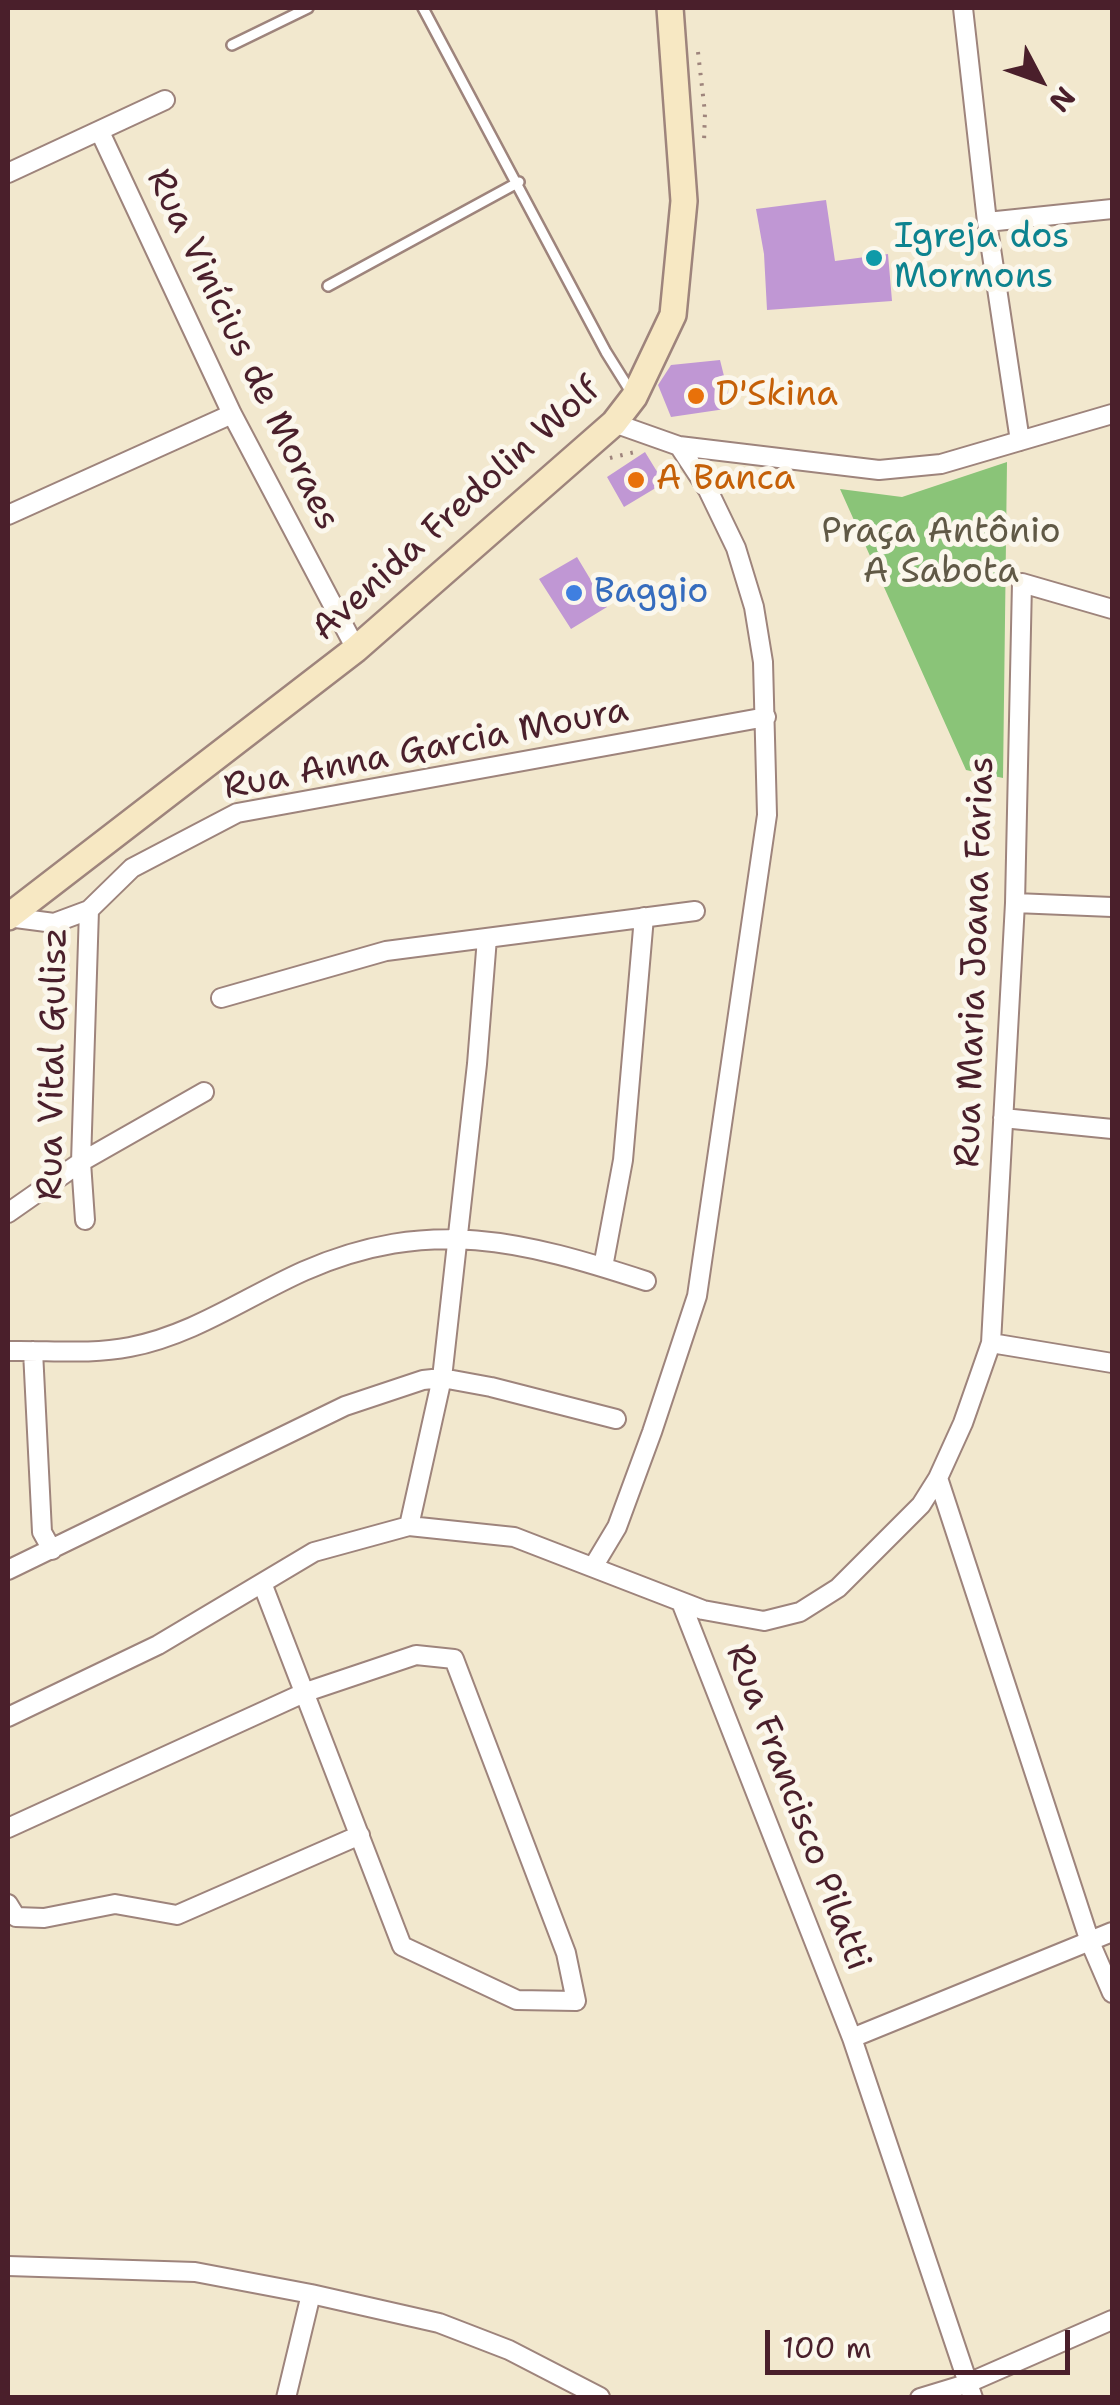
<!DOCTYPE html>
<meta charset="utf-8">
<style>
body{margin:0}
#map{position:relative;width:1120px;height:2405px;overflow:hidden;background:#f2e8ce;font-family:"Shantell Sans",sans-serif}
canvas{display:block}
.frame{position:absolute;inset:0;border:10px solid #4a1f2b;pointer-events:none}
.north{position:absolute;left:990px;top:30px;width:100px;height:100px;-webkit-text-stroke:8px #fbf7ec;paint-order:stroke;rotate:131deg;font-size:28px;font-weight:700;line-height:40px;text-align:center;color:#4a1f2b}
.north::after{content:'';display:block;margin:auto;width:35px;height:45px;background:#4a1f2b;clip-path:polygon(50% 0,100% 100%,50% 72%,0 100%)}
.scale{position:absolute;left:765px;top:2330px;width:305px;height:45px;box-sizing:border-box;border:5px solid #4a1f2b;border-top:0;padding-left:12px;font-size:30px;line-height:35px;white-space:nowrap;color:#4a1f2b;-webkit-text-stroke:8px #fbf7ec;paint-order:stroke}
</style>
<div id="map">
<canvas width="1120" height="2405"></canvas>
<div class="frame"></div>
<div class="north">N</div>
<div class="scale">100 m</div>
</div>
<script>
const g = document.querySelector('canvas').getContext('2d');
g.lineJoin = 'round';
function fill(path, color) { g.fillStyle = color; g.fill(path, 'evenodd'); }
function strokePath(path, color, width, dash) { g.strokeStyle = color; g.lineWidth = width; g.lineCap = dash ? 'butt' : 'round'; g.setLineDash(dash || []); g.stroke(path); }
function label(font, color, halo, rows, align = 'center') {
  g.font = font + ' "Shantell Sans",sans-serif'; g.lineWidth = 10; g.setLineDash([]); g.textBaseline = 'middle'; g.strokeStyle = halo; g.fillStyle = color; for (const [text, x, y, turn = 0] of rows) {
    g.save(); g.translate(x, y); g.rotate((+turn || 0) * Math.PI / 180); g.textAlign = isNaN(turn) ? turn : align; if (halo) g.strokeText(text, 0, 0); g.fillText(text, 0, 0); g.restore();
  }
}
const green = new Path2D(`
 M1007,462L1003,778L966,770L840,489L902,497Z`);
const building = new Path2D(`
 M826,200L835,261L888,254L892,301L767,310L764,254L756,209Z
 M720,360L732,408L671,417L658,385L671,365Z
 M645,452L664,483L624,507L607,477Z
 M577,557L607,607L571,629L539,579Z`);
const path = new Path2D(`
 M698,52L705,113L704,142
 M610,458L639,451`);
const lane = new Path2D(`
 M423,8L606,352L631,392
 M232,45L308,8
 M328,286L519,182`);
const street = new Path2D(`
 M963,8L987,222L1020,441
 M100,132L232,414L356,649
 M8,173L165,100
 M987,222L1112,209
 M614,423L679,446L879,470L941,464L1112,414
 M8,515L232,414
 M1015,903L1112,907
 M8,917L54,923L89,910L132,868L237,813L766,717
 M221,998L386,951L695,911
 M1003,1118L1112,1129
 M8,1213L81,1162L204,1092
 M85,1220L81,1162L89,910
 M603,1267L623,1160L644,917
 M991,1343L1112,1363
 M8,1351C49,1350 89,1355 130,1347C193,1335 246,1297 304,1271C430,1216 523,1241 646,1281
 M33,1351L42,1532L52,1550
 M938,1478L1090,1942L1112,1993
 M409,1526L442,1378L477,1064L487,938
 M593,1567L617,1527L652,1432L697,1296L767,815L763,662L754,607L736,548L708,490L679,446
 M8,1570L345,1406L423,1380L442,1378L491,1387L616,1419
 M681,1602L852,2038L973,2398
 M8,1717L158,1645L314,1552L409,1526L514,1537L703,1610L764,1621L800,1612L838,1588L921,1505L938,1478L963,1423L991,1343L1015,903L1022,583L1112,609
 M8,1828L306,1692L416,1655L454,1659L566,1953L576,2001L517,2000L402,1946L262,1583
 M8,1904L16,1917L44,1918L115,1904L177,1915L360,1835
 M852,2038L1112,1932
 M8,2266L195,2272L311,2294L439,2323L509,2350L600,2397
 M286,2398L311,2294
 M920,2398L966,2384L1112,2320`);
const secondary = new Path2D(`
 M8,917L356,649L614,423L634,397L673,315L684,201L670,8`);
const markers = [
 [874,258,10,"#0f9aa8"],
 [696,396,10,"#e8710a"],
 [636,480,10,"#e8710a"],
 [574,593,10,"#3f7fe0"]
];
const cultureNames = [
 ["Igreja dos",894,238],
 ["Mormons",894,278]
];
const streetNames = [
 ["Rua Vinícius de Moraes",242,350,64],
 ["Avenida Fredolin Wolf",457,510,-42],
 ["Rua Anna Garcia Moura",426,750,-11],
 ["Rua Maria Joana Farias",976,962,-88],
 ["Rua Vital Gulisz",54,1064,-89],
 ["Rua Francisco Pilatti",797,1808,69]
];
const foodNames = [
 ["D'Skina",716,396],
 ["A Banca",656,480]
];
const parkNames = [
 ["Praça Antônio",941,533],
 ["A Sabota",941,573]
];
const shopNames = [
 ["Baggio",594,593]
];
fill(green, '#8ac478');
fill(building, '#c097d4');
strokePath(lane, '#9e847c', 14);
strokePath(street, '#9e847c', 22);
strokePath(secondary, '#9e847c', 30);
strokePath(path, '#9e847c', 4, [2.5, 8]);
strokePath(lane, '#fff', 9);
strokePath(street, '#fff', 18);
strokePath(secondary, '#f7e8c3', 25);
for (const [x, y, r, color] of markers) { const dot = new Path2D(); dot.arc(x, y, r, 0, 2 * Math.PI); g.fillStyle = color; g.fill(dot); strokePath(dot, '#fbf7ec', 4); }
label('35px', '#0d838f', '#fbf7ec', cultureNames, 'left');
label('35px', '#4a1f2b', '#fbf7ec', streetNames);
label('35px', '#c56008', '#fbf7ec', foodNames, 'left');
label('35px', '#605946', '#fbf7ec', parkNames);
label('35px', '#366cbe', '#fbf7ec', shopNames, 'left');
</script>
